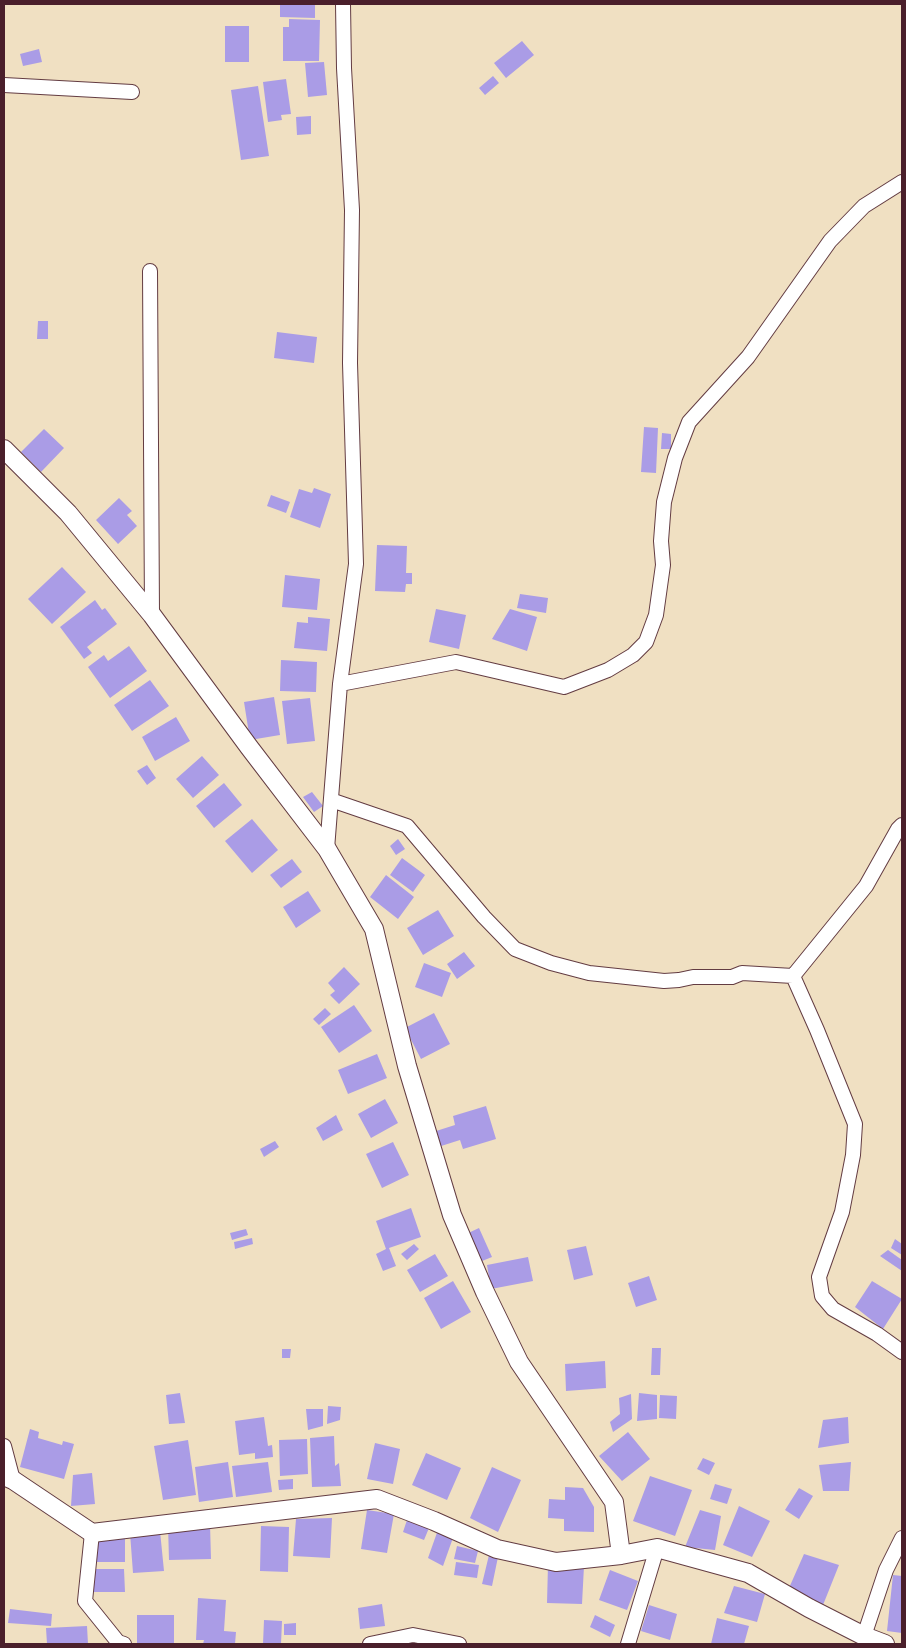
<!DOCTYPE html>
<style>
body{margin:0}
#map{position:relative;width:906px;height:1648px;overflow:hidden;background:#f0e0c2;font-family:"Sorts Mill Goudy",serif}
canvas{display:block}
.frame{position:absolute;inset:0;border:5px solid #4a1f2b;pointer-events:none}
</style>
<div id="map">
<canvas width="906" height="1648"></canvas>
<div class="frame"></div>
</div>
<script>
const g = document.querySelector('canvas').getContext('2d');
g.lineJoin = 'round';
function fill(path, color) { g.fillStyle = color; g.fill(path, 'evenodd'); }
function strokePath(path, color, width, dash) { g.strokeStyle = color; g.lineWidth = width; g.lineCap = dash ? 'butt' : 'round'; g.setLineDash(dash || []); g.stroke(path); }
const building = new Path2D(`
 M280,4H315V18L280,17Z
 M289,19L320,20L319,61H283V27H289Z
 M225,26H249V62H225Z
 M522,41L534,55L506,78L494,63Z
 M39,49L42,62L23,66L20,54Z
 M324,62L327,95L308,97L305,63Z
 M493,76L499,83L485,95L479,88Z
 M286,79L291,114L281,115L282,120L268,122L263,82Z
 M258,86L269,156L241,160L231,90Z
 M311,116V134L297,135L296,117Z
 M38,321H48V339H37Z
 M277,332L317,337L314,363L274,358Z
 M644,427L658,428L656,473L641,472Z
 M44,429L64,448L41,472L21,452Z
 M662,433L671,434V449H661Z
 M314,488L331,494L320,528L290,517L299,489L312,493Z
 M271,495L290,502L286,513L267,506Z
 M119,498L132,511L127,515L137,526L118,544L96,520Z
 M377,545L407,546L406,573H412V584H406L405,592L375,591Z
 M62,567L86,592L52,624L28,599Z
 M285,575L320,579L317,610L282,607Z
 M520,594L548,598L546,613L517,608Z
 M95,600L102,610L105,608L117,624L87,647L92,653L84,659L60,627Z
 M436,609L466,615L459,649L429,642Z
 M510,609L537,617L527,651L492,639Z
 M308,617L330,619L327,651L294,648L297,622L308,623Z
 M129,646L147,671L110,698L88,667L104,655L108,661Z
 M281,660L317,662L316,692L280,691Z
 M150,680L169,706L132,731L114,705Z
 M274,697L280,735L250,740L244,702Z
 M310,698L315,741L287,744L282,701Z
 M176,717L190,741L155,761L142,737Z
 M202,756L219,775L193,798L176,779Z
 M147,765L156,778L147,785L137,771Z
 M224,783L242,805L214,828L196,806Z
 M312,792L323,806L314,812L303,797Z
 M252,819L278,850L252,873L225,841Z
 M398,839L405,849L396,855L390,846Z
 M402,858L425,875L413,892L390,875Z
 M292,859L302,872L281,888L270,875Z
 M386,875L414,897L398,919L370,897Z
 M308,891L321,911L296,928L283,907Z
 M438,910L454,936L423,955L407,928Z
 M464,952L475,966L457,979L447,964Z
 M424,963L451,973L442,997L415,987Z
 M344,967L360,984L339,1004L330,995L335,991L328,983Z
 M354,1005L372,1031L339,1053L321,1027Z
 M325,1008L331,1014L319,1025L313,1019Z
 M434,1013L450,1044L421,1059L405,1028Z
 M377,1054L387,1078L348,1094L338,1070Z
 M385,1099L398,1123L371,1138L358,1114Z
 M486,1106L496,1139L463,1149L460,1140L438,1147L433,1132L455,1125L453,1116Z
 M336,1115L343,1130L323,1141L316,1128Z
 M275,1141L279,1147L264,1157L260,1149Z
 M393,1142L409,1175L382,1188L366,1154Z
 M411,1208L421,1237L389,1248L396,1266L383,1271L376,1254L386,1249L376,1221Z
 M479,1228L492,1257L477,1263L464,1235Z
 M246,1229L248,1235L232,1240L230,1233Z
 M252,1238L253,1244L235,1249L234,1242Z
 M895,1239L902,1244V1255L891,1248Z
 M414,1244L419,1249L407,1260L401,1254Z
 M586,1246L593,1275L574,1280L567,1250Z
 M888,1250L902,1260V1271L880,1256Z
 M435,1254L448,1276L420,1292L407,1270Z
 M528,1257L533,1281L491,1289L487,1265Z
 M649,1276L657,1300L636,1307L628,1283Z
 M453,1281L471,1312L441,1329L424,1298Z
 M872,1281L902,1299L883,1329L855,1307Z
 M652,1348H661L660,1375H651Z
 M282,1349H291L290,1358H282Z
 M605,1361L606,1388L566,1391L565,1364Z
 M180,1393L185,1423L169,1424L166,1395Z
 M639,1393L657,1395V1419L637,1421Z
 M631,1394L632,1419L613,1432L610,1422L620,1414L619,1398Z
 M660,1395L677,1396L676,1419L659,1418Z
 M328,1406L341,1407L340,1420L327,1424Z
 M306,1409H323V1426L308,1430Z
 M264,1417L268,1446L272,1445L273,1457L255,1459V1453L239,1455L235,1421Z
 M848,1417L849,1443L818,1448L823,1420Z
 M30,1429L39,1432L38,1438L62,1445L63,1441L74,1444L64,1479L20,1467Z
 M628,1432L650,1459L622,1481L599,1456Z
 M334,1436L335,1466L339,1463L341,1486L312,1487L310,1438Z
 M307,1439L308,1474L280,1476L279,1440Z
 M188,1440L196,1495L163,1500L154,1446Z
 M375,1443L400,1449L393,1484L367,1479Z
 M426,1453L461,1468L447,1500L412,1485Z
 M703,1458L715,1463L709,1475L697,1469Z
 M228,1462L233,1497L199,1502L195,1467Z
 M268,1462L272,1492L236,1497L232,1466Z
 M851,1462L849,1491H823L819,1465Z
 M492,1467L521,1480L498,1532L470,1518Z
 M92,1473L95,1504L71,1506L73,1475Z
 M650,1476L692,1490L675,1536L633,1521Z
 M293,1479V1489L279,1490L278,1480Z
 M715,1484L732,1489L727,1504L710,1499Z
 M565,1487L583,1488L594,1507V1532L564,1531V1519L548,1518L549,1499L565,1500Z
 M799,1488L813,1496L799,1519L785,1510Z
 M739,1506L770,1521L752,1557L723,1545Z
 M367,1510L394,1514L387,1553L361,1549Z
 M700,1510L721,1516L715,1550L685,1547Z
 M332,1518L330,1558L293,1556L296,1519Z
 M407,1520L429,1528L424,1540L403,1532Z
 M210,1524L211,1559L169,1560L168,1525Z
 M261,1526L289,1527L288,1572L260,1571Z
 M439,1527L454,1535L443,1566L428,1558Z
 M160,1531L164,1571L133,1573L130,1533Z
 M95,1539H125V1562H95Z
 M457,1546L478,1551L475,1563L454,1559Z
 M804,1554L839,1565L823,1605L789,1588Z
 M489,1555L498,1557L492,1586L482,1584Z
 M456,1562L479,1565L477,1578L454,1575Z
 M548,1565L584,1566L582,1604L547,1603Z
 M92,1569H124L125,1592H92Z
 M610,1570L638,1581L627,1610L599,1600Z
 M893,1575L902,1576V1633L887,1631Z
 M734,1586L765,1594L757,1622L724,1613Z
 M198,1598L226,1600L224,1631L236,1632L235,1644H203L204,1640H196Z
 M382,1604L385,1626L360,1629L358,1608Z
 M649,1605L677,1614L670,1640L641,1631Z
 M10,1609L52,1614L51,1626L8,1623Z
 M137,1615H174V1644H137Z
 M595,1615L615,1625L610,1637L590,1627Z
 M717,1618L749,1626L744,1644H711Z
 M264,1620L282,1621L281,1644H263Z
 M296,1623V1635H284V1624Z
 M87,1626L88,1644H47L46,1628Z`);
const minor = new Path2D(`
 M4,85L132,92
 M150,271L152,615
 M340,684L456,662L564,687L608,670L633,655L646,642L656,615L663,565L661,541L664,502L675,458L689,422L748,357L830,241L864,206L902,182
 M331,800L407,826L484,917L515,949L551,963L589,973L664,981L679,980L693,977H732L742,973L793,976
 M327,849L340,684L356,564L350,363L352,210L344,68L343,4
 M793,976L817,1030L855,1124L853,1155L842,1212L819,1277L822,1296L833,1309L877,1334L902,1352
 M793,976L866,886L898,829L902,825
 M4,1446L13,1480
 M92,1533L85,1601L118,1642L124,1644
 M864,1636L886,1570L902,1538
 M370,1644L413,1635L459,1644
 M628,1644L657,1548`);
const tertiary = new Path2D(`
 M4,449L68,513L152,615L249,747L327,849L374,929L407,1066L452,1215L485,1292L519,1362L614,1502L621,1555
 M4,1476L13,1480L92,1533L377,1499L434,1521L497,1549L556,1562L621,1555L657,1548L748,1573L809,1608L864,1636L885,1644`);
fill(building, '#aa9ce6');
strokePath(minor, '#633c42', 16);
strokePath(tertiary, '#633c42', 20);
strokePath(minor, '#fff', 14);
strokePath(tertiary, '#fff', 18);
</script>
